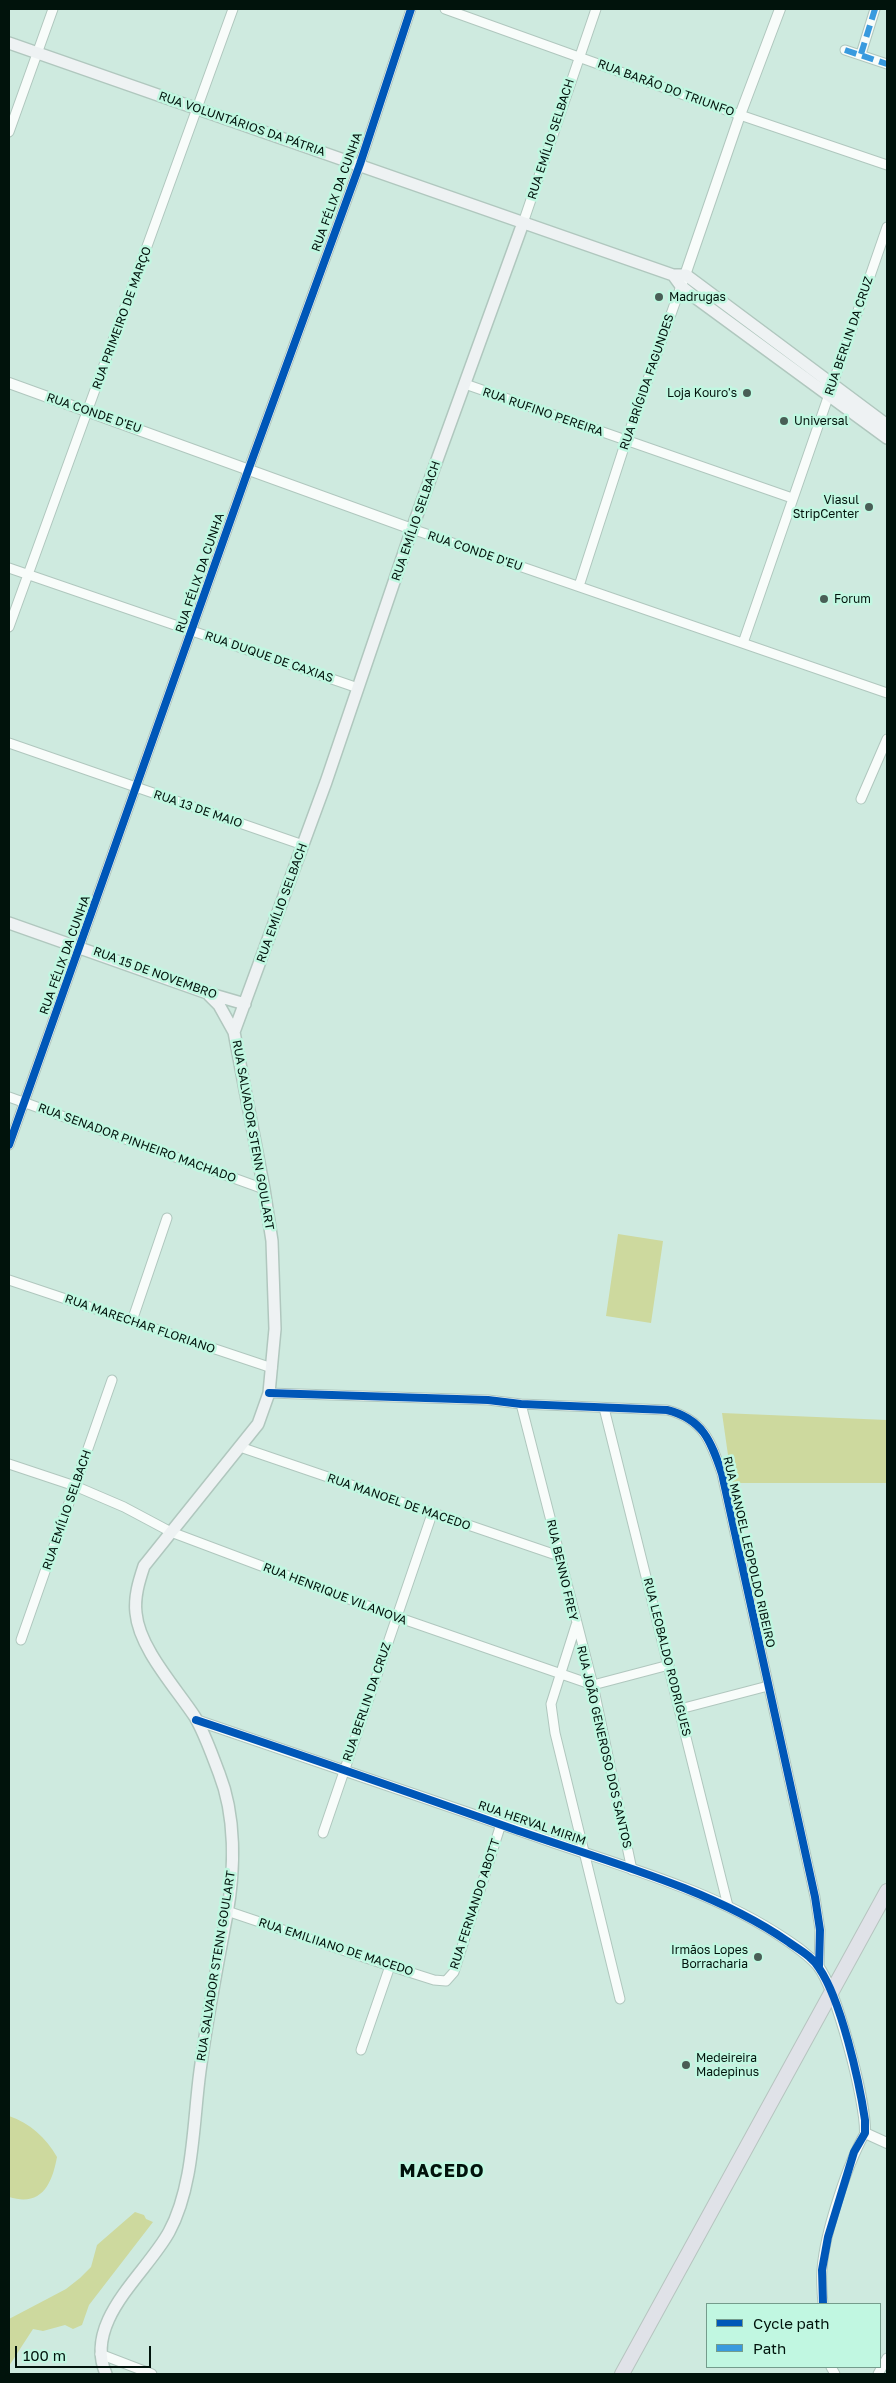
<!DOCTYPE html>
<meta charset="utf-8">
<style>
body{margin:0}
#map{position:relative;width:896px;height:2383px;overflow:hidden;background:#ceeadf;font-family:"Golos Text",sans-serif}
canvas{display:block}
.frame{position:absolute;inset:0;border:10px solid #01130c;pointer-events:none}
.legend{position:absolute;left:706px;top:2303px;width:175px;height:65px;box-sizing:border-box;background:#c1f7e1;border:1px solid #749c8c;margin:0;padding:6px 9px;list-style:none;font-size:15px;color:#01130c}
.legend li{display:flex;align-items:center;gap:10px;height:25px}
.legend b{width:25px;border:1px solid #749c8c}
.scale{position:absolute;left:15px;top:2346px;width:136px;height:22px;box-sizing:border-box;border:2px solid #01130c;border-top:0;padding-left:6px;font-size:15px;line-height:18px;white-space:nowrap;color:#01130c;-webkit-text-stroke:4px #c1f7e1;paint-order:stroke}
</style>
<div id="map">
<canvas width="896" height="2383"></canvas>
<div class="frame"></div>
<ul class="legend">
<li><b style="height:6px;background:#0057b8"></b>Cycle path</li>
<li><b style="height:6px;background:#399ade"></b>Path</li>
</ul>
<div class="scale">100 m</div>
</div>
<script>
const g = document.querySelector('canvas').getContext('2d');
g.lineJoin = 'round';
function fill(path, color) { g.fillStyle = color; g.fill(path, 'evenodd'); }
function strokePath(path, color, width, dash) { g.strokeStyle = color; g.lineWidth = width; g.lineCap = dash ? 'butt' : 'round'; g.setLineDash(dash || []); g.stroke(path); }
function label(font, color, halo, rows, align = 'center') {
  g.font = font + ' "Golos Text",sans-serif'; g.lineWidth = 5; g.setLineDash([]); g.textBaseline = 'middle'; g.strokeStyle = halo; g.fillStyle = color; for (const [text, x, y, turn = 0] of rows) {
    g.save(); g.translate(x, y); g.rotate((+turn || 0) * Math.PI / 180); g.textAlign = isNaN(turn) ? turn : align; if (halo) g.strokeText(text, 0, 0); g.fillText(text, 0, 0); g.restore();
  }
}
const green = new Path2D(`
 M618,1234L663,1241L651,1323L606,1316Z
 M722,1413L887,1420V1483H732Z
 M9,2116C30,2123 46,2138 57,2157C52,2184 42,2207 9,2197Z
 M135,2212L144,2215L146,2219L153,2222L89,2305L82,2325L73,2329L65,2325L43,2331L33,2329L9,2366V2319L66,2289L80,2278L91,2267L97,2245Z`);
const minor = new Path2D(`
 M445,9L740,115L887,165
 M845,50L887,64
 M861,54L875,9
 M9,132L53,9
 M523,223L596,9
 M465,384L792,498
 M412,529L887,693
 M9,568L358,688
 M579,586L626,441L681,286
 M9,627L233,9
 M743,643L887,227
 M9,743L303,845
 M861,799L887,739
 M9,1097L264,1189
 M9,1145L249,468L360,164L411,9
 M9,1280L272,1368
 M132,1321L167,1218
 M269,1393L488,1400L521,1404L667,1410C703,1419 711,1441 722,1474L815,1897L820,1930L819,1967
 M521,1404L593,1685L632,1870
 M604,1408L728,1906
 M240,1447L559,1556
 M9,1464L75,1486L124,1507L171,1532L397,1617L593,1685L669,1665
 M576,1625L551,1704L555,1733L620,1999
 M21,1640L112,1380
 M680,1709L768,1686
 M323,1833L432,1514
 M227,1911L390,1966L434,1980L446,1981L454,1972L501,1824
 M361,2050L390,1966
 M823,2304C822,2293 821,2281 822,2269C825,2232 847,2165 865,2133
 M100,2354L152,2374
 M831,2367L835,2374
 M878,2374L887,2358`);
const tertiary = new Path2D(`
 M683,281L740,115L780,9
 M9,383L412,529
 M196,1720C310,1758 424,1798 538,1837C620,1866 713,1890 785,1939C797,1947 809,1955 818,1966C837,1991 866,2101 865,2133L887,2143`);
const secondary = new Path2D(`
 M9,43L673,275H686L887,425
 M673,275L681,286L696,298L887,438
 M9,923L207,993L245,1004
 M209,995L219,1005L234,1032
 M106,2374C83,2321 146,2274 169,2232C194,2186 193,2122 200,2071C207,2018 217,1966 227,1914C235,1869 236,1816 219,1773C212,1755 205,1734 195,1717C176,1688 139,1648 136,1613C134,1597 139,1581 144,1566L258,1424L269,1393L275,1329L272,1241L264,1189L234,1032L326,782L412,529L523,223`);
const trunk = new Path2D(`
 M622,2374L887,1891`);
const quiet = new Path2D(`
 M845,50L887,64
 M861,54L875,9`);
const cycleway = new Path2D(`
 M9,1145L249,468L360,164L411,9
 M269,1393L488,1400L521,1404L667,1410C703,1419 711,1441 722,1474L815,1897L820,1930L819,1967
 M196,1720C302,1755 408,1792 513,1829C602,1860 710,1888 787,1941C798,1949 812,1956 819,1968C841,2000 859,2080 865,2120V2133L854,2152L828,2237L822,2270L823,2304`);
const markers = [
 [659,297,5,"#495e56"],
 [747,393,5,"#495e56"],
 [784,421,5,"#495e56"],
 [869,507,5,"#495e56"],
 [824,599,5,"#495e56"],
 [758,1957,5,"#495e56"],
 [686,2065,5,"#495e56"]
];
const streetNames = [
 ["RUA BARÃO DO TRIUNFO",666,88,20],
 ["RUA VOLUNTÁRIOS DA PÁTRIA",242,124,19],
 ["RUA EMÍLIO SELBACH",551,139,-72],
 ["RUA FÉLIX DA CUNHA",337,192,-70],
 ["RUA PRIMEIRO DE MARÇO",122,318,-70],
 ["RUA BERLIN DA CRUZ",849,336,-71],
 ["RUA BRÍGIDA FAGUNDES",647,382,-71],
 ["RUA RUFINO PEREIRA",543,412,19],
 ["RUA CONDE D'EU",94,413,19],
 ["RUA EMÍLIO SELBACH",416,521,-71],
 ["RUA CONDE D'EU",475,551,19],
 ["RUA FÉLIX DA CUNHA",200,573,-71],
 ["RUA DUQUE DE CAXIAS",269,657,19],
 ["RUA 13 DE MAIO",198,809,19],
 ["RUA EMÍLIO SELBACH",282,903,-70],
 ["RUA FÉLIX DA CUNHA",65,955,-70],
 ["RUA 15 DE NOVEMBRO",155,973,20],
 ["RUA SALVADOR STENN GOULART",253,1135,80],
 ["RUA SENADOR PINHEIRO MACHADO",137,1143,20],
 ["RUA MARECHAR FLORIANO",140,1324,19],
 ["RUA MANOEL DE MACEDO",399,1502,19],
 ["RUA EMÍLIO SELBACH",67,1510,-71],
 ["RUA MANOEL LEOPOLDO RIBEIRO",749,1552,77],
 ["RUA BENNO FREY",562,1570,77],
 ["RUA HENRIQUE VILANOVA",335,1594,21],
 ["RUA LEOBALDO RODRIGUES",667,1657,76],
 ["RUA BERLIN DA CRUZ",367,1702,-71],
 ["RUA JOÃO GENEROSO DOS SANTOS",604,1747,77],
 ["RUA HERVAL MIRIM",532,1823,19],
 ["RUA FERNANDO ABOTT",475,1904,-72],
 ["RUA EMILIIANO DE MACEDO",336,1947,18],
 ["RUA SALVADOR STENN GOULART",216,1966,-81]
];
const poiNames = [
 ["Madrugas",669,297],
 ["Loja Kouro's",737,393,"right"],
 ["Universal",794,421],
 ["Viasul",859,500,"right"],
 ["StripCenter",859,514,"right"],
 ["Forum",834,599],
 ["Irmãos Lopes",748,1950,"right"],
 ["Borracharia",748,1964,"right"],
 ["Medeireira",696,2058],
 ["Madepinus",696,2072]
];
const districtNames = [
 ["MACEDO",442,2171]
];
fill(green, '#cdd99e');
strokePath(minor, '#b0c7be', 11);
strokePath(tertiary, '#b0c7be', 12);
strokePath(secondary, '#b0c7be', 14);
strokePath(trunk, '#b6c4bf', 16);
strokePath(minor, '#f8fcfa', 9);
strokePath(tertiary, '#f8fcfa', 10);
strokePath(secondary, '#eef2f3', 11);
strokePath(trunk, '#e0e2e8', 14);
strokePath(quiet, '#399ade', 6, [12, 6]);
strokePath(cycleway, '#0057b8', 8);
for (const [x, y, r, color] of markers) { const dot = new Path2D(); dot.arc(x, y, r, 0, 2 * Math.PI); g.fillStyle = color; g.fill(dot); strokePath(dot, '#c1f7e1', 2); }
label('12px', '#01130c', '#c1f7e1', streetNames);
label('12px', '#01130c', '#c1f7e1', poiNames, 'left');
g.letterSpacing = '1px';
label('bold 18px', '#01130c', '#c1f7e1', districtNames);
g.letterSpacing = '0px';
</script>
